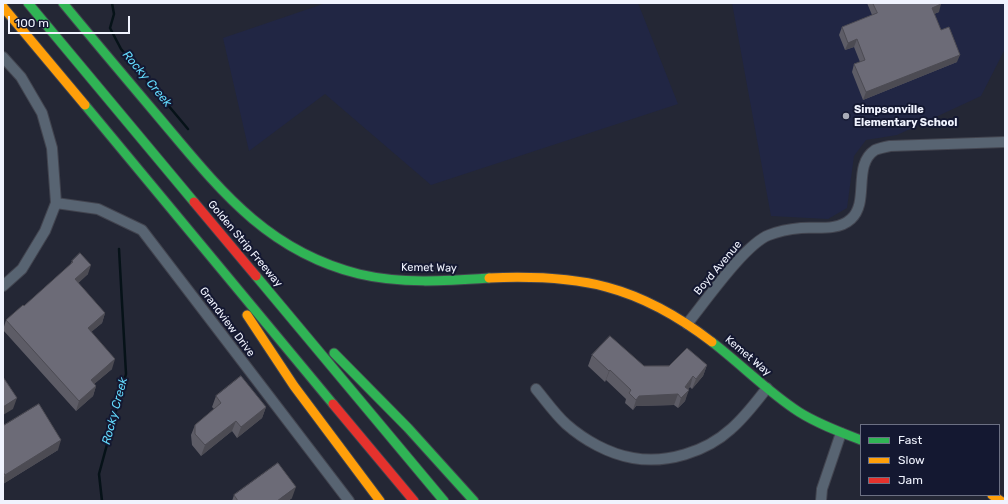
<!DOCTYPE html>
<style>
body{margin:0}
#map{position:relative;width:1008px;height:504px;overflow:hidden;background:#242735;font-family:Rubik,sans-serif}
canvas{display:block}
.frame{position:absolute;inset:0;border:4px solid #f0f3fe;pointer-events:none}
.legend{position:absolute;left:860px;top:424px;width:140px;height:72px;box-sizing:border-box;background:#141831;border:1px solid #6c7083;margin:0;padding:5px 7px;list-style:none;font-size:12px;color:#f0f3fe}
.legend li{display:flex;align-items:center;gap:8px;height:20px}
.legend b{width:20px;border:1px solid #6c7083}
.scale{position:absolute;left:8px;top:16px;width:122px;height:18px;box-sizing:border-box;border:2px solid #f0f3fe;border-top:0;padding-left:5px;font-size:12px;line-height:14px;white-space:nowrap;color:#f0f3fe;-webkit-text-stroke:3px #141831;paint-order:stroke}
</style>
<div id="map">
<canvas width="1008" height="504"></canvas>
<div class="frame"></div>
<ul class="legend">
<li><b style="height:5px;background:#30b455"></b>Fast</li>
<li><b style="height:5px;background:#ff9f0a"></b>Slow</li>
<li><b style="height:5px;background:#e5322d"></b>Jam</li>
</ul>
<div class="scale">100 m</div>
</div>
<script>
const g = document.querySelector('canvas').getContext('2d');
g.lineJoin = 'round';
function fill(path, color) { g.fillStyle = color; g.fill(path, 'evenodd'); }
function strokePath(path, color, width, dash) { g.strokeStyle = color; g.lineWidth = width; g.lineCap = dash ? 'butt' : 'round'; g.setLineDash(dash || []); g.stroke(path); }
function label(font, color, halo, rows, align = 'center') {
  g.font = font + ' Rubik,sans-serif'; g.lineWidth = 4; g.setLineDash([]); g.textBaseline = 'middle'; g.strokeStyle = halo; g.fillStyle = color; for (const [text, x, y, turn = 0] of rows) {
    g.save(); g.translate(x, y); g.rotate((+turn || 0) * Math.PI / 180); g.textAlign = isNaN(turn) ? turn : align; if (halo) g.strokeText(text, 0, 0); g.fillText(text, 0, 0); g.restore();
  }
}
const built = new Path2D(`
 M326,3H638L678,104L431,185L325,94L249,151L223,38Z
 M732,3H1005V49L981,96L897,135L866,140L854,156L847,208L828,219L771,216Z`);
const stream = new Path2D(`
 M112,3L114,14L110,28L121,49L188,129
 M102,501L99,474L126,374L119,249`);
const street = new Path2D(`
 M3,57L21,77L42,113L52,148L56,203L45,231L22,269L3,286
 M56,203L98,209L142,230L349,501
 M687,324C705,302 745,244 769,235C779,231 791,229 801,228C817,227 838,231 851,219C870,202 852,165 875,150C880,148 885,147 890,146L1005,142
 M536,389C546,401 555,414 566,424C584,440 609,454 633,458C666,464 706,452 731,429C745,417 756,402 767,388
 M821,501L822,489L841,433`);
const fast = new Path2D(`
 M28,3L194,202
 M63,3C96,43 129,82 162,121C220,190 267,251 359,274C401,284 445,281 489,278
 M85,105L333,404
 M256,276L444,501
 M712,342C742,365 768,392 799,412C818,424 840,432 861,440
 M334,353L408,428L474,501`);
const slow = new Path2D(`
 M3,7L85,105
 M489,278C580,274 638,285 712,342
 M247,315L294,386L380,501
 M992,495L1001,501`);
const jam = new Path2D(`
 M194,202L256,276
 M333,404L414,501`);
const wall = new Path2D(`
 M867,3H903L939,12L934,14L941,30L957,62L863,100L852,72L854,64L860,62L854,47L845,50L839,35L842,27L872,15Z
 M72,261L88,274L78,283L105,313L102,323L91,332L112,369L94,384L96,386L93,396L76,411L3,330L6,320L24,306L70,265Z
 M592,355L644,366L707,365L703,376L692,389L690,387L688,389L685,401L678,408L674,405L636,406L633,410L625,403L626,399L606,380L605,382L588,366Z
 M216,396L266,407L262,418L237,438L232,431L201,456L192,445L191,435L195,425L214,409L212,407Z
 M3,426L58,450L3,484Z
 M234,495L292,498L288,501H232Z`);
const shadedWall = new Path2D(`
 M941,4L939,12L929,16L932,8Z
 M857,39L854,47L845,50L848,43Z
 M960,55L957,62L863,100L866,92Z
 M91,265L88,274L72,289L75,279Z
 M105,313L102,323L84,338L88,328Z
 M115,359L112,369L87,390L91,380Z
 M707,365L703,376L692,389L696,379Z
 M610,370L606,380L605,382L609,371Z
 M693,376L690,387L681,397L685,387Z
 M96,386L93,396L76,411L79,401Z
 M689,390L685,401L678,408L681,398Z
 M678,394L674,405L636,406L633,410L636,400L639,396Z
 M17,398L13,409L3,415V407Z
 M266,407L262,418L237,438L241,427Z
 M236,421L232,431L201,456L205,445Z
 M61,440L58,450L3,484V480L5,475Z
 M296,487L292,498L288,501H277Z`);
const building = new Path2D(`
 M873,3H941V4L932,8L941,30L949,27L960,55L866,92L854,64L865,60L857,39L848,43L842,27L877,13Z
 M80,253L91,265L75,279L105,313L88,328L115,359L91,380L96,386L79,401L6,320L23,305L24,306L73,262L72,261Z
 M610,336L644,366H669L687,348L707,365L696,379L693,376L685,387L689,390L681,398L678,394L639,396L636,400L629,393L631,390L610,370L609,371L592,355Z
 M241,376L266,407L241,427L236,421L205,445L195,434V425L221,403L216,396Z
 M3,377L17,398L3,407Z
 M39,404L61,440L5,475L3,472V426Z
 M278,463L296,487L277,501H238L234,495Z`);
const markers = [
 [846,116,4,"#a9acb8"]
];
const poiNames = [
 ["Simpsonville",854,110],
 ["Elementary School",854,123]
];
const streetNames = [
 ["Golden Strip Freeway",245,244,50],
 ["Kemet Way",429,268,1],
 ["Boyd Avenue",718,268,-50],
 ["Grandview Drive",227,322,53],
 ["Kemet Way",748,356,40]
];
const waterNames = [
 ["Rocky Creek",147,79,50],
 ["Rocky Creek",115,411,-75]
];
fill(built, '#212644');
strokePath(stream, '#061218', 2.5);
strokePath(street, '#42444f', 12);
strokePath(fast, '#42444f', 11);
strokePath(slow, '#42444f', 11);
strokePath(jam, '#42444f', 11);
strokePath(street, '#586472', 10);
strokePath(fast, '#30b455', 9);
strokePath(slow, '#ff9f0a', 9);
strokePath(jam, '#e5322d', 9);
fill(wall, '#5d5c66');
fill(shadedWall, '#4c4b53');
fill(building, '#6c6b77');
strokePath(building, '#4c4b53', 1);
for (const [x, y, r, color] of markers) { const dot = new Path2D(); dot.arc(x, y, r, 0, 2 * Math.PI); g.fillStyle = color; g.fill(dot); strokePath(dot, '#141831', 1.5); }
label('bold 11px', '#f0f3fe', '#141831', poiNames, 'left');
label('11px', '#f0f3fe', '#141831', streetNames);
label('italic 12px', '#63dafd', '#141831', waterNames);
</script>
